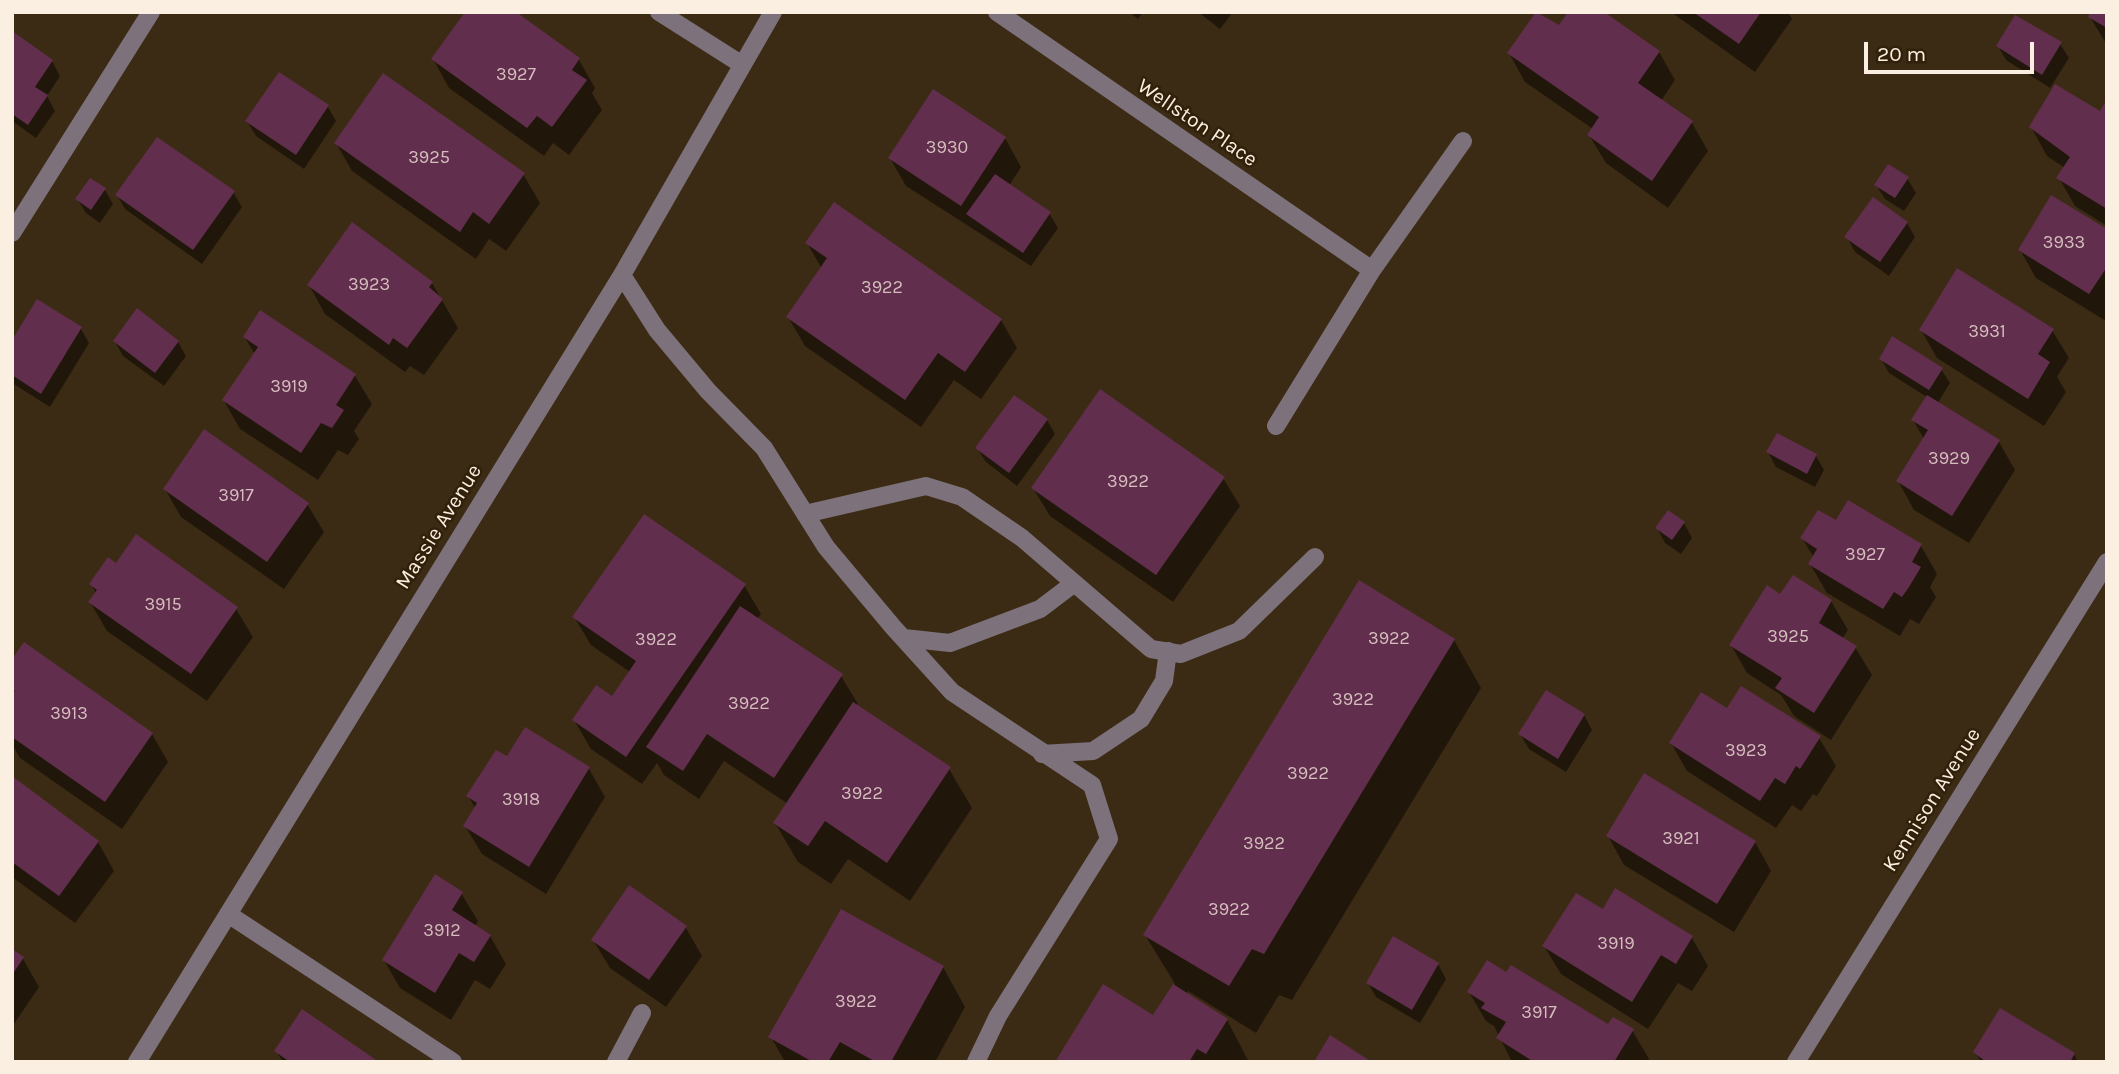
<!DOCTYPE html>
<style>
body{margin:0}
#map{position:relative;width:2119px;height:1074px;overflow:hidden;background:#3c2b14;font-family:Karla,sans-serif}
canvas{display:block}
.frame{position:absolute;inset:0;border:14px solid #fbefe2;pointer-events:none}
.scale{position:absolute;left:1864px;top:42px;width:170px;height:32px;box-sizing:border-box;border:4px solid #fbefe2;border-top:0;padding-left:9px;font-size:21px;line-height:24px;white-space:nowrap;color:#fbefe2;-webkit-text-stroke:5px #31210a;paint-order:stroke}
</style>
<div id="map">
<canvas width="2119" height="1074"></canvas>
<div class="frame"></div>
<div class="scale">20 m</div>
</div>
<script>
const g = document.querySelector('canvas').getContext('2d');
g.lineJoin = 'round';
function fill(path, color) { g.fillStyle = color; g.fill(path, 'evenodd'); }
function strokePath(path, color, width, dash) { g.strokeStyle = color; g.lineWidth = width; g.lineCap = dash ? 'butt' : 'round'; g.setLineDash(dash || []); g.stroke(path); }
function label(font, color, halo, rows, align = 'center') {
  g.font = font + ' Karla,sans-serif'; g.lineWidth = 5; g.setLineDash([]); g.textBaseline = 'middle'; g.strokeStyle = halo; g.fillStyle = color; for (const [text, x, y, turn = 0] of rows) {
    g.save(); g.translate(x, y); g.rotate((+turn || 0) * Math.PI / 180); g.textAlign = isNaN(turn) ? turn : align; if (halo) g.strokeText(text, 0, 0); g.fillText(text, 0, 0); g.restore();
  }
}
const shadow = new Path2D(`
 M513,12L579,60L595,88L592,93L602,110L569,155L553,143L544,156L449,88L433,59Z
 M1129,12H1143L1138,19Z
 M1198,12H1233L1220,29Z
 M1671,12H1788L1792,19L1755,72Z
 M2107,12V45L2090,17Z
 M1559,28L1659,52L1675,80L1661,101L1692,123L1708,151L1668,208L1606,163L1589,135L1593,129L1525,82L1509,53Z
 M12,33L52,61L60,76L47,96L55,111L36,138L12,121Z
 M2060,44L2069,58L2050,88L2006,60L1998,46Z
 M2107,103V226L2075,206L2059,178L2065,168L2047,156L2031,127L2100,113Z
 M328,107L336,121L304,169L256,136L247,121Z
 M1005,138L1021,167L1009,186L1049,213L1058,228L1031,266L906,186L890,158Z
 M336,143L523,174L540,203L506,251L489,239L476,259L352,171Z
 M1907,178L1916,193L1904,211L1885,199L1876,185Z
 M105,190L113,204L100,223L86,213L77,199Z
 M233,192L242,207L202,264L125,209L117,195Z
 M1907,223L1915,237L1889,276L1855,252L1847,237Z
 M2107,231V320L2106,321L2036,278L2020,250Z
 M807,243L1001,320L1017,348L981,399L954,380L921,427L805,346L788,317L822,269Z
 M432,283L458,328L424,375L410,366L405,372L325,314L309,285Z
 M38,301L81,329L89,343L50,407L12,383V343Z
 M261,313L355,376L372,404L354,431L359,439L348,455L338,450L318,480L240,429L224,401L255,354L245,338Z
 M1921,330H2052L2069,358L2057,377L2066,392L2044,426L1937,358Z
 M115,342H178L186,356L164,386L123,356Z
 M1881,359L1941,369L1950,383L1937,404L1999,442L2015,470L1969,543L1914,510L1898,481L1924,439L1913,420L1927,397L1889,373Z
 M1047,420L1055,434L1017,486L986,462L977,448Z
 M1777,435L1816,456L1824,470L1815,487L1776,467L1768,452Z
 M1223,478L1240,506L1173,602L1050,516L1033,488Z
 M165,489L307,504L324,532L284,589L181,517Z
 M1848,502L1921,546L1937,574L1930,587L1936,597L1924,616L1919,624L1910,619L1900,636L1827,593L1810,564L1814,558L1802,538L1837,522Z
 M1684,523L1692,538L1681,554L1665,543L1657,528Z
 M116,565L236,609L253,637L207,701L107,631L90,602L96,593L91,584Z
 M1793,577L1831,601L1848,630L1842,639L1855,647L1872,675L1831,740L1794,716L1781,695L1747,673L1731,645L1781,596Z
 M744,585L761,614L757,619L841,676L858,704L856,706L949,769L972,808L910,901L848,859L831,884L798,862L775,823L788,804L724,761L699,799L664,775L657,763L642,784L591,749L574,720L612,698L630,672L591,645L574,617Z
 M1454,640L1481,688L1292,1000L1279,995L1256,1033L1188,991L1186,994L1227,1020L1249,1062H1056L1154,1017L1175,984L1145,935Z
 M12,662L152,734L168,762L122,829L20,758L12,744Z
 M1728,711L1819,738L1836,766L1817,796L1813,794L1801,811L1792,805L1776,828L1687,771L1671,743Z
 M1584,715L1592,730L1566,772L1529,749L1520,734Z
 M507,759L589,769L605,797L546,894L482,854L465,826L476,809L468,796Z
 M12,779L98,842L114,871L75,923L12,877Z
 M1608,836L1755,842L1771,871L1734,932L1624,865Z
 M461,893L478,921L475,926L490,936L506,964L490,989L475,980L451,1020L400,988L384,960Z
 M1603,912L1692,938L1708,966L1692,991L1678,983L1648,1029L1561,974L1544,946Z
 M686,928L702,956L666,1007L610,968L593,940Z
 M12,951L23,959L39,987L12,1027Z
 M1438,964L1446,979L1420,1023L1376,997L1368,983Z
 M943,967L965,1007L935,1062H785L771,1037Z
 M1469,992L1632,1030L1649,1059L1647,1062H1512L1494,1026L1486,1021Z
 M276,1051L376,1062H283Z
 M1975,1052L2074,1054L2078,1062H1981Z`);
const building = new Path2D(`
 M465,12H516L580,58L572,70L587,80L552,127L537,116L527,128L431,59Z
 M1536,12L1559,25L1568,12H1604L1660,51L1638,83L1693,121L1652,181L1587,135L1599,117L1507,53Z
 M1693,12H1761L1739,44Z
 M2090,12H2107V28L2088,17Z
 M2015,15L2062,42L2042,75L1996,46Z
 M12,31L53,60L35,87L48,95L28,125L12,114Z
 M279,72L329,105L296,155L245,121Z
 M383,73L525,173L489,224L473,212L460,232L334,143Z
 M2055,84L2100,111L2107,99V209L2056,178L2070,157L2029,127Z
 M933,89L1006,137L961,206L888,158Z
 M157,137L235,191L193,250L115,195Z
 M1888,164L1909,177L1895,198L1874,185Z
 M995,174L1051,212L1023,253L966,214Z
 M90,178L106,188L91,210L75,199Z
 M2051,195L2107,229V267L2089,294L2018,250Z
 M1873,197L1908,222L1880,262L1844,237Z
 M834,202L1002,319L965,372L938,353L905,400L786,317L827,258L805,243Z
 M352,222L433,282L429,287L443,299L407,348L393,338L389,345L307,285Z
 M1957,268L2054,329L2038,354L2050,362L2028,399L1919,330Z
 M37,299L82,327L41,394L12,375V340Z
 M137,308L179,341L155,373L113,341Z
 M260,310L356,374L336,405L344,410L332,428L321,423L301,453L222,400L258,347L243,337Z
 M1892,336L1943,368L1929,390L1879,359Z
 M1100,389L1225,477L1156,575L1031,488Z
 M1014,395L1048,419L1009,473L975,448Z
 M1927,395L2000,440L1952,516L1896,481L1928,430L1911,420Z
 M204,429L309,503L267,562L163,489Z
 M1777,433L1817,454L1807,474L1766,452Z
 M1848,500L1922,544L1912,562L1921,567L1909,587L1902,597L1894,592L1883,609L1808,564L1817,549L1800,538L1818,510L1836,520Z
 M1668,510L1685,522L1672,540L1655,528Z
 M644,514L746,584L626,757L572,720L596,685L612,696L636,661L572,617Z
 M136,534L238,607L191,674L88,602L97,590L89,584L108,557L116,563Z
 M1793,575L1832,600L1819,623L1857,646L1814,713L1775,688L1782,678L1729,645L1767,585L1780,594Z
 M1359,580L1455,639L1264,954L1252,949L1229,986L1143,935Z
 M740,606L843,674L774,778L707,734L683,771L646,747Z
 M24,642L153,733L105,802L12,737V695L15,691L12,689V659Z
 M1741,686L1821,736L1800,769L1796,766L1785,784L1775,778L1760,801L1669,743L1701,692L1727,708Z
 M1546,690L1585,714L1558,759L1518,734Z
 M853,702L951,767L887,863L825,821L808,846L773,823Z
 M525,727L590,767L529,867L463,826L477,803L466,796L472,787L496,750L507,756Z
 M1644,773L1756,841L1717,904L1606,836Z
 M12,776L99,841L59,896L12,862Z
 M435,874L463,892L452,910L491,935L474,962L459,953L435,993L382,960Z
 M629,885L687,926L649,980L591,940Z
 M1615,888L1693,936L1676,964L1661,955L1632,1002L1542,946L1576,893L1603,909Z
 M841,909L944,966L891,1062H876L840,1042L828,1062H813L768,1037Z
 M1393,936L1439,963L1412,1010L1366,983Z
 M12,949L24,957L12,975Z
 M1487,960L1506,972L1511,965L1608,1024L1613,1017L1634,1029L1614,1062H1534L1496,1038L1506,1022L1481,1008L1485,1003L1467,992Z
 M1103,984L1153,1015L1173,984L1228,1019L1206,1054L1197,1049L1189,1062H1055Z
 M2000,1008L2075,1053L2070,1062H1986L1973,1052Z
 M302,1009L379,1062H290L274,1051Z
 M1330,1035L1372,1062H1314Z`);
const minor = new Path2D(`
 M659,12L741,64
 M997,12L1372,270
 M12,233L151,12
 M622,275L657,330L708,391L764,448L826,547L893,627L952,692L1092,785L1109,839L998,1016L976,1062
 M1276,426L1372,270L1463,141
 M805,514L926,486L962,497L1022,538L1151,649L1181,654L1239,631L1315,557
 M904,638L950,643L1040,609L1073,584
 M1042,754L1093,751L1141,719L1164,681L1168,651
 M228,914L453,1062
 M137,1062L622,275L773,12
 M616,1062L642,1013
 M1796,1062L2107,562`);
const numberNames = [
 ["3927",516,75],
 ["3930",947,148],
 ["3925",429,158],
 ["3933",2064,243],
 ["3923",369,285],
 ["3922",882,288],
 ["3931",1987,332],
 ["3919",289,387],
 ["3929",1949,459],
 ["3922",1128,482],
 ["3917",236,496],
 ["3927",1865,555],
 ["3915",163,605],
 ["3925",1788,637],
 ["3922",1389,639],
 ["3922",656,640],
 ["3922",1353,700],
 ["3922",749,704],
 ["3913",69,714],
 ["3923",1746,751],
 ["3922",1308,774],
 ["3922",862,794],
 ["3918",521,800],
 ["3921",1681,839],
 ["3922",1264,844],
 ["3922",1229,910],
 ["3912",442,931],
 ["3919",1616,944],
 ["3922",856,1002],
 ["3917",1539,1013]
];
const streetNames = [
 ["Wellston Place",1197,123,34],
 ["Massie Avenue",439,527,-58],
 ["Kennison Avenue",1932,800,-58]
];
fill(shadow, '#0007');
fill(building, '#622e4d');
strokePath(minor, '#7d727c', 18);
label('18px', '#d5bfbd', null, numberNames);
label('21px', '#fbefe2', '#31210a', streetNames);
</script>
